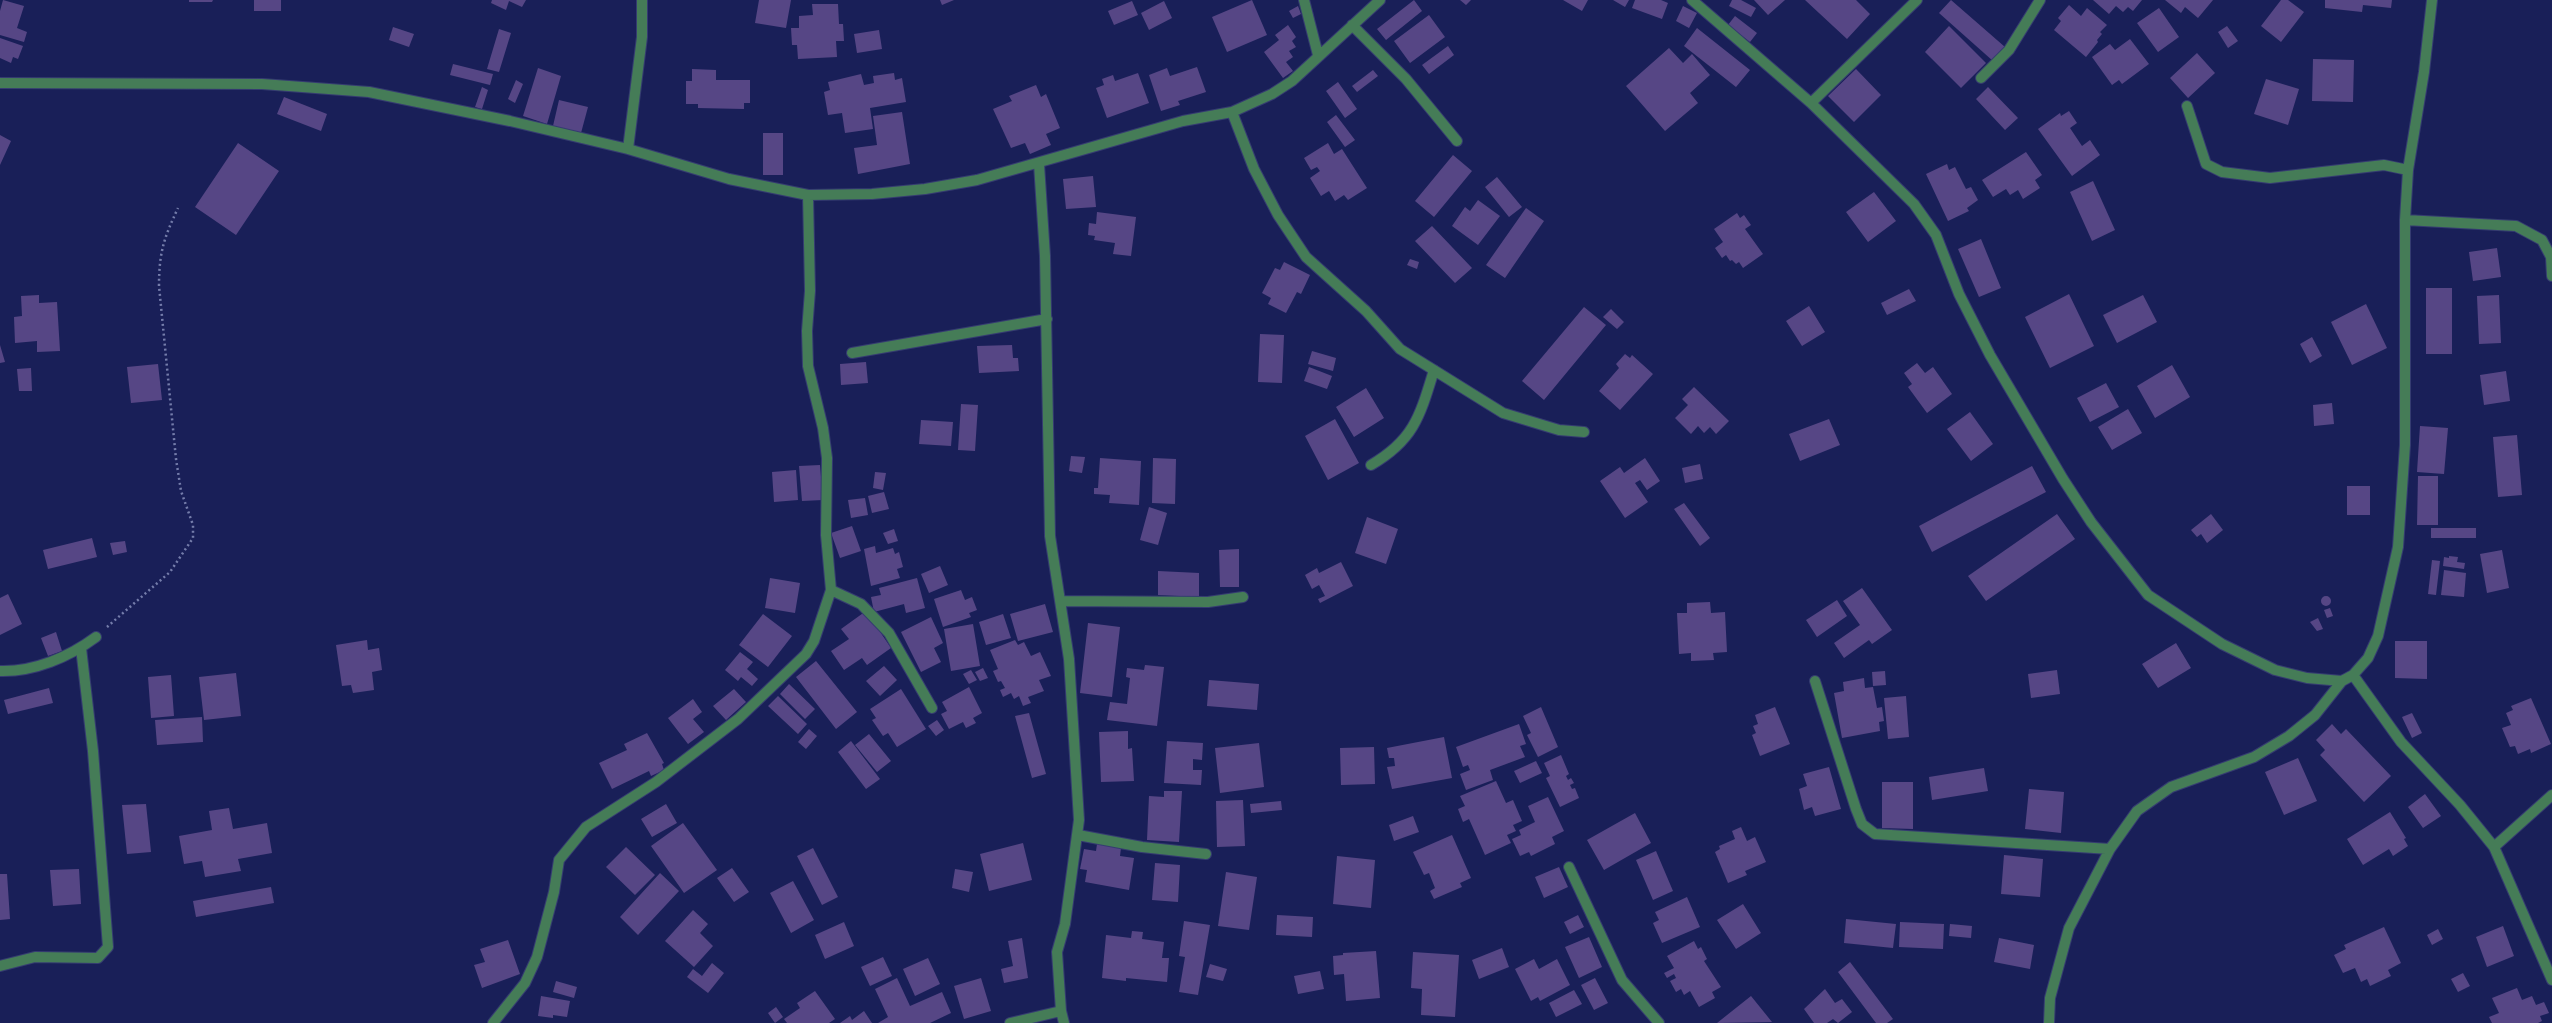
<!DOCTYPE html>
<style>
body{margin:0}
canvas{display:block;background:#191f58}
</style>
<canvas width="2552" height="1023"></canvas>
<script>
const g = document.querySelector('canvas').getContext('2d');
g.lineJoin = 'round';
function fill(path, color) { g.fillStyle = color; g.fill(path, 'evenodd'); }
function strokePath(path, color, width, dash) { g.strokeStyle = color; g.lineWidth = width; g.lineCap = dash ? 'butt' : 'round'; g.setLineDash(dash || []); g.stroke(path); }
const building = new Path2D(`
 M3,0L24,6L17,28L27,32L24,42L0,35V11Z
 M189,0H213L212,2H189Z
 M254,0H281V11H254Z
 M492,0H526L522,7L509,1L506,10L491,3Z
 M759,0H791L786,28L755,23Z
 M940,0H954L942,5Z
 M1252,0L1267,35L1227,52L1212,17Z
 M1414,0L1422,11L1386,40L1377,29Z
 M1460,0H1471L1466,5Z
 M1563,0H1588L1582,11Z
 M1613,0H1629L1625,7Z
 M1635,0H1661L1668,3L1662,19L1632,8Z
 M1732,0H1741L1756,8L1751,17L1729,6Z
 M1754,0H1785L1768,15Z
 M1805,0H1856L1870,14L1847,39Z
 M1951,0L2005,47L1993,61L1939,13Z
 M2093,0H2142L2133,11L2128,7L2123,12L2116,6L2109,14Z
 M2165,0H2213L2198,18L2185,7L2181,13Z
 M2281,0H2288L2304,12L2281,42L2261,26Z
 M2325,0H2392L2391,8L2363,5L2362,12L2325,8Z
 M1132,1L1138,15L1114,25L1108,11Z
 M1164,1L1172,18L1149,30L1141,13Z
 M812,4H838L839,24H843L844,41H836L837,57L798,59L797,45H792L791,28H799V16L813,15Z
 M2069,5L2081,16L2087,8L2107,25L2100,32L2102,34L2097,40L2098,42L2086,57L2054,30L2061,21L2058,18Z
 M1298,6L1301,14L1293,18L1289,11Z
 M1683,6L1697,13L1689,28L1676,21Z
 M2159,8L2179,37L2158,52L2137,23Z
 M1429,15L1445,37L1410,63L1394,41Z
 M1735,16L1757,33L1750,42L1728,25Z
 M1288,25L1296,37L1292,41L1296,47L1289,51L1293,57L1286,62L1293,71L1283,78L1264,52L1279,40L1275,35Z
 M1949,26L1986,63L1961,88L1925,52Z
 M2227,26L2238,41L2228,48L2218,32Z
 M393,27L414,34L409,47L389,40Z
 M1697,28L1750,70L1736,87L1684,46Z
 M499,29L511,33L499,72L487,69Z
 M879,30L882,49L857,53L854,34Z
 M0,38L23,46L18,59L13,57L11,63L0,58Z
 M2130,39L2149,64L2122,84L2119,80L2112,85L2092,57L2110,44L2115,50Z
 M1448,46L1454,55L1429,74L1422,65Z
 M1669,48L1683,63L1692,54L1710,75L1690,93L1698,103L1665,131L1626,86Z
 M2197,53L2215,73L2188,98L2170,78Z
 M2313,59L2354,60L2353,102L2312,101Z
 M453,64L493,74L490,85L450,75Z
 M1197,67L1206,92L1178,101L1180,105L1161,111L1149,75L1167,68L1170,76Z
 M538,68L561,76L547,124L523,116Z
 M692,69L716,70V80H750V103H744V109L698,108V104H686V81H692Z
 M1856,69L1881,95L1854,122L1828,96Z
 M1373,70L1378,76L1357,92L1352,86Z
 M894,73L895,80L902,78L906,102L870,108L873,129L845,133L842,113L828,115L824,92L830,90L828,82L861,74L864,85L874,83L873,76Z
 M1138,73L1149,103L1107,118L1096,88L1104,85L1102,79L1113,75L1115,81Z
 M2266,79L2299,89L2288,125L2254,114Z
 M516,80L523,84L515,103L508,99Z
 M1338,82L1357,109L1345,118L1326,91Z
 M1036,85L1041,97L1046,94L1060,128L1046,134L1051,145L1030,154L1025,143L1011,148L993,109L1012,101L1009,96Z
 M482,87L488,90L482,109L475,107Z
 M1988,87L2018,118L2005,130L1976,99Z
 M284,97L327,114L321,131L277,114Z
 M559,100L588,107L581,133L553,126Z
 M2069,111L2077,123L2070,128L2082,146L2090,140L2100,155L2072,176L2038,129L2060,113L2061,116Z
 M902,112L910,164L858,174L854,148L877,145L873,116Z
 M1336,115L1355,140L1345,147L1327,122Z
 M763,133H783V175H763Z
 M0,135L11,141L0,165Z
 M238,143L279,171L236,235L195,207Z
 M1328,143L1334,154L1342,149L1367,188L1348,200L1344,195L1335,201L1329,191L1321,196L1310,178L1320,171L1317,167L1311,170L1304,158Z
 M2026,152L2042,175L2035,180L2040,188L2023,199L2018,190L2010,195L2006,189L1993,197L1982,180Z
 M1453,155L1472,171L1434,217L1415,201Z
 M1947,164L1949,170L1955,167L1966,189L1971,187L1978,200L1967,208L1969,211L1948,221L1926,174Z
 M1093,176L1096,207L1066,209L1063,179Z
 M1497,177L1522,207L1509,217L1485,187Z
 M2093,181L2115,230L2092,241L2070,192Z
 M1874,192L1896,221L1868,242L1846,212Z
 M1478,200L1500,216L1478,245L1452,226L1465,207L1470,211Z
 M1526,208L1544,221L1505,278L1486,265Z
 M1097,212L1136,217L1131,256L1113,254L1115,243L1094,240L1095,236L1088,235L1089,223L1096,224Z
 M1737,213L1740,218L1744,215L1751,225L1745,229L1763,254L1743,268L1739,262L1736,264L1732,260L1730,261L1726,255L1722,258L1715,248L1723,242L1714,229Z
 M1432,226L1472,268L1455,283L1415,241Z
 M1981,239L2001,288L1979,297L1958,249Z
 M2497,248L2501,277L2473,281L2469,252Z
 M1410,259L1419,262L1417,269L1407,265Z
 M1284,262L1310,275L1301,294L1297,292L1286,313L1268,304L1271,298L1262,293L1275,268L1280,270Z
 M2426,288H2452V354H2426Z
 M1909,289L1916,301L1887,315L1881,303Z
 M2069,294L2094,346L2050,368L2025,317Z
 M39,295V303L57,302L60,351L37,352V341L15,343L14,317L22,316L21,296Z
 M2143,295L2157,322L2117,343L2103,315Z
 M2499,295L2501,343L2479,344L2477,296Z
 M2366,304L2387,348L2352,365L2331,322Z
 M1809,306L1825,332L1802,346L1786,321Z
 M1584,307L1606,325L1544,400L1522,381Z
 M1611,309L1624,322L1617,329L1603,317Z
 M1260,334L1284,335L1282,383L1258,382Z
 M2312,337L2322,356L2310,363L2300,344Z
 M0,345L5,362L0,363Z
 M1012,345L1013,358H1018L1019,371L979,373L977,346Z
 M1312,351L1336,358L1333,371L1308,364Z
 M1625,354L1630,358L1632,355L1653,374L1620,410L1599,391L1619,368L1616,364Z
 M866,362L868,383L841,385L840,364Z
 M1917,363L1925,373L1933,367L1952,394L1927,413L1908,387L1912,384L1904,373Z
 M158,364L162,400L131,403L127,367Z
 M2172,365L2190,397L2155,418L2137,386Z
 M1309,367L1332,376L1327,389L1304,381Z
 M31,368L32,391H19L17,369Z
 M2506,371L2510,401L2484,405L2480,375Z
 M2106,383L2119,407L2090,422L2077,398Z
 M1694,387L1729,421L1716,434L1710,427L1704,433L1698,426L1691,434L1675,418L1688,405L1682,399Z
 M1366,388L1384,418L1354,437L1336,407Z
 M2332,403L2334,424L2314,426L2313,405Z
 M961,404L978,405L975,451L958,450Z
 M2128,409L2142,433L2112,450L2098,427Z
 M1970,412L1993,444L1971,461L1947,429Z
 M1335,419L1359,463L1328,480L1305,436Z
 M1829,419L1840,445L1800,461L1789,434Z
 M921,420L953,422L951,446L919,444Z
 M2420,426L2448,428L2444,474L2417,472Z
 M2517,435L2522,495L2498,497L2493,437Z
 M1071,456L1085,457L1082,473L1069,471Z
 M1100,458L1141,461L1139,505L1109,503L1110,495L1094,494V488H1098Z
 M1153,458L1176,459L1175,504L1152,503Z
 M1645,458L1660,481L1647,490L1640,480L1635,483L1648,502L1625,518L1600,481L1620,467L1624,473Z
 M1700,464L1703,479L1685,483L1682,468Z
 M820,465L823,500L802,501L799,466Z
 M2032,466L2046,492L1932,552L1919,526Z
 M796,470L798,500L774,502L772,472Z
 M875,472L886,473L883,490L873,488Z
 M2418,476H2438V525H2417Z
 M2347,486H2370V515H2347Z
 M884,492L889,509L872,513L868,496Z
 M865,498L868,515L851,518L848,500Z
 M1684,503L1710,538L1700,546L1674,509Z
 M1149,507L1167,513L1158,545L1140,540Z
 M2057,514L2075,539L1986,601L1968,576Z
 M2211,514L2223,530L2207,543L2201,534L2197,537L2191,530Z
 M1367,517L1398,529L1386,564L1355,553Z
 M852,526L861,551L840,558L831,533Z
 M2431,528H2476V538H2431Z
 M894,529L898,541L888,544L883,533Z
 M92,538L97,557L48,569L43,550Z
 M125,541L127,552L113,555L110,543Z
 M875,546L876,553L893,548L895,554L899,552L903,567L897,569L900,578L871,586L864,549Z
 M1239,549V587H1220L1219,550Z
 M2502,550L2509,588L2487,593L2480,554Z
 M2449,556L2458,557L2457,562L2465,563L2464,569L2443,566L2444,557L2449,558Z
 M2432,560L2440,561L2436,595L2428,594Z
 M1341,562L1353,586L1320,603L1318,599L1325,596L1319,585L1312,589L1305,575L1317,568L1319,573Z
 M940,566L948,585L929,593L921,574Z
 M2444,570L2466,573L2464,597L2441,595Z
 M1158,571L1199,573V597L1158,595Z
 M770,578L800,583L795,613L765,608Z
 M917,578L925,608L906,613L904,604L874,612L871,597L881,595L879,588Z
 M1862,588L1892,630L1872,644L1869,640L1844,658L1834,643L1860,625L1843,601Z
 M961,590L965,600L972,597L977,610L969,613L971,617L943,627L934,599Z
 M8,594L22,624L0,635V598Z
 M2321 601a5 5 0 1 1 10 0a5 5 0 1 1-10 0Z
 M1837,600L1847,616L1817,637L1806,620Z
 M1710,602L1711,613L1725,612L1727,652L1713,653L1714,660L1691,661V653L1679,654L1677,613H1687V603Z
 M1045,604L1053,632L1018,641L1010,614Z
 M2330,608L2333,616L2327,618L2324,610Z
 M866,611L891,648L867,665L862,658L844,670L831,651L849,639L841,629Z
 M763,614L792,636L768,667L739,645Z
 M1003,614L1011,638L986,645L979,622Z
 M931,617L943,643L934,648L941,662L921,672L901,632Z
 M2318,618L2323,629L2317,631L2310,622Z
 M1088,623L1120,627L1112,697L1080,693Z
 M973,624L980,666L951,671L944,629Z
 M56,632L62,651L48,656L41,638Z
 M367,640L368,650L379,648L382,670L372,672L374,690L353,693L351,685L342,686L336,645Z
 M1015,640L1018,645L1024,642L1031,656L1040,652L1051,676L1039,680L1044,691L1028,697L1031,703L1023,706L1019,696L1014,699L1011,693L1003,697L1000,690L1005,688L1001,681L998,682L993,671L998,669L990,650Z
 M2395,641H2427V679L2395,678Z
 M2176,643L2191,668L2158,688L2142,664Z
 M740,652L753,662L747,669L758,679L752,686L741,677L738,681L725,670Z
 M816,661L857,712L836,729L796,677Z
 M1145,665L1164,667L1157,726L1107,720L1110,702L1127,704L1130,678L1126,677L1127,668L1144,670Z
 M884,666L897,680L880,696L866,681Z
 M983,668L988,678L980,681L975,672Z
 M971,670L977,680L969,684L963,674Z
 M2057,670L2060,694L2031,698L2028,674Z
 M1885,671L1886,685L1873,686L1872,672Z
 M236,673L241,716L204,720L199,677Z
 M171,675L174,716L151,718L148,677Z
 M1864,678L1865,688L1873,687L1877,708L1882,707L1884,721L1879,722L1880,731L1842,738L1834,693L1844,691L1843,682Z
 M1209,680L1259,684L1257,710L1207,706Z
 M789,684L815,709L805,719L780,694Z
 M969,687L982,713L973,718L976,723L966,728L963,722L949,729L941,714L947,711L942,702Z
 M49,688L53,703L8,714L4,700Z
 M734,689L746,702L726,720L713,706Z
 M901,689L926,729L897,747L888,733L883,736L872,720L876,718L870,709Z
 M778,696L807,724L798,734L768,706Z
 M1906,696L1909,737L1888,739L1884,698Z
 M2531,698L2551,744L2531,753L2530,749L2518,754L2515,746L2510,747L2502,728L2511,725L2506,713L2513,710L2511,706Z
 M693,699L702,712L693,719L704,732L688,744L668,718Z
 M1541,707L1558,747L1538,757L1527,735L1531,733L1523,716Z
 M1775,707L1790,744L1760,756L1752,735L1756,733L1753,726L1758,724L1755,715Z
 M1029,713L1046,774L1032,778L1015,716Z
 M2412,713L2422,733L2412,738L2402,717Z
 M202,717L203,742L157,745L155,720Z
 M937,720L944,730L936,736L928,726Z
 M1519,724L1526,744L1520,746L1525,757L1490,770L1493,780L1466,790L1460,774L1470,770L1468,765L1463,767L1456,747Z
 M2332,724L2341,734L2346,729L2391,776L2364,802L2320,755L2325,750L2316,740Z
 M809,729L817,736L806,749L798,742Z
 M1128,731V749L1132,748L1134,781L1101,782L1099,732Z
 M647,733L664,763L662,764L664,770L651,776L649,771L612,789L599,763L627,750L624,744Z
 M869,734L891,761L877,772L855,745Z
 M1444,737L1452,778L1392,789L1387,767L1395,766L1394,758H1389L1387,748Z
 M851,741L880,779L866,789L838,752Z
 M1167,741L1203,743L1202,760L1193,759V770H1202L1201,785L1164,783Z
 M1259,743L1264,787L1220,793L1215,748Z
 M1374,747L1375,784L1341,785L1340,748Z
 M1561,755L1569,774L1566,776L1568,780L1571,778L1574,783L1570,785L1572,789L1575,788L1579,798L1560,807L1546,778L1550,776L1544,763Z
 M2298,758L2317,801L2284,815L2265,772Z
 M1536,761L1542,773L1520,783L1514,771Z
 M1829,767L1841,809L1815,816L1812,807L1804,810L1799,789L1807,786L1803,774Z
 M1984,768L1988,791L1932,800L1929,777Z
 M1496,781L1506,803L1513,800L1522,821L1513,825L1516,831L1507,835L1511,843L1485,855L1469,819L1463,822L1458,809L1465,806L1460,796Z
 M1882,782H1913V829L1882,828Z
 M2029,789L2064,792L2061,833L2025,829Z
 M1164,791H1182L1179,842L1147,840L1149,796L1164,797Z
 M2425,794L2441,816L2423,828L2408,807Z
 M1548,797L1564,831L1552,837L1555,844L1531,856L1529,852L1520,856L1512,839L1521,835L1519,830L1535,822L1528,806Z
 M1243,800L1245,846L1217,847L1216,801Z
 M1281,801L1282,810L1251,813L1250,804Z
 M146,804L151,852L127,854L122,805Z
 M666,804L677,823L652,837L641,819Z
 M229,808L233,829L267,823L272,853L238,859L241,871L205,877L202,861L184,864L179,836L212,830L209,811Z
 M2390,812L2406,838L2404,839L2408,846L2393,856L2389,849L2363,865L2347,839Z
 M1635,813L1651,843L1604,870L1587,840Z
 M1413,816L1419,832L1394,841L1389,825Z
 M683,823L717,870L684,893L651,846Z
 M1741,827L1747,841L1755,837L1766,862L1745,871L1747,875L1728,883L1715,852L1720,849L1719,846L1735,839L1732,831Z
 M1452,835L1471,878L1460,883L1462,887L1434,899L1430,891L1435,888L1429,873L1424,875L1413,852Z
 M1023,843L1032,880L989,891L980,854Z
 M1097,844L1121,848L1120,856L1134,858L1129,890L1085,882L1087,870L1080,869L1084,849L1096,851Z
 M626,847L655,875L635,895L606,867Z
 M813,848L838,897L822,905L797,856Z
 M1656,851L1673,891L1653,900L1636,860Z
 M2004,855L2043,859L2040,897L2001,894Z
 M1337,856L1375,860L1371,908L1333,904Z
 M1155,863L1180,865L1178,902L1152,900Z
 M1559,867L1568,887L1544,898L1535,877Z
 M732,868L749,892L734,902L717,878Z
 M79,869L81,904L53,906L50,870Z
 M955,869L973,872L969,892L952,888Z
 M1226,872L1257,877L1249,930L1218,926Z
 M660,873L679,891L638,935L620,917Z
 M0,874H7L10,919L0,920Z
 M793,881L814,920L791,933L770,893Z
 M271,887L274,903L196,917L193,901Z
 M1687,897L1700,927L1662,943L1653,923L1659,920L1655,912Z
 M1743,904L1761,933L1736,949L1717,920Z
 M693,910L708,924L700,933L713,946L694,967L665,941Z
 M1277,915L1313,917L1312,937L1276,935Z
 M1578,915L1584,927L1570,934L1564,922Z
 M1846,919L1896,924L1893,948L1844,943Z
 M1184,921L1210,925L1198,995L1179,992L1185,957L1179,956Z
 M844,922L854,946L825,959L815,935Z
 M1900,922L1944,924L1943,949L1899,947Z
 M1950,924L1972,926L1971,938L1949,936Z
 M2503,926L2514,956L2487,967L2476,937Z
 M2384,927L2401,963L2388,970L2391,976L2370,986L2367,979L2361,982L2355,968L2343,973L2334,955L2346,949L2344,945Z
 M2438,929L2443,939L2432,945L2427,935Z
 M1132,931L1143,932L1142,939L1164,942L1162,958H1169L1167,982L1126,978V981L1102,978L1106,935L1131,938Z
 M1589,937L1602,967L1579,978L1565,947Z
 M1022,938L1028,978L1004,983L1001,969L1013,966L1008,941Z
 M1999,938L2034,945L2030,969L1994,962Z
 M508,940L520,974L482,988L474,965L485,962L480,949Z
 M1694,941L1698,949L1701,947L1707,959L1704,961L1721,987L1712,992L1715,998L1699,1007L1690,991L1684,995L1681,989L1676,992L1670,981L1676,978L1674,974L1667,978L1664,973L1674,968L1667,956Z
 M1502,948L1509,967L1479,979L1472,960Z
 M1376,951L1380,998L1346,1001L1344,974L1334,975L1333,956L1343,955V953Z
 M1413,952L1459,955L1455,1017L1421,1015L1422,989L1411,988Z
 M883,957L892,976L870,986L861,967Z
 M928,958L940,984L915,996L903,969Z
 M1534,959L1539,969L1557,959L1570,985L1540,1001L1538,997L1531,1001L1515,969Z
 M1850,962L1893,1019L1887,1023H1876L1838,972Z
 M712,963L724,973L708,993L687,977L693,969L702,976Z
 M1210,964L1227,969L1223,981L1206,977Z
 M1320,971L1324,989L1298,994L1294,976Z
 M2463,973L2470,986L2458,992L2451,979Z
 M897,978L910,1006L942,992L951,1013L930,1023H878L888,1017L875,989Z
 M981,978L991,1011L964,1019L954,986Z
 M1595,978L1608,1003L1594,1010L1581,985Z
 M556,981L577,987L574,998L553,992Z
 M2517,988L2522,1000L2532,996L2536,1005L2544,1002L2549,1013L2540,1016L2542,1021L2538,1023H2492L2489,1017L2499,1013L2492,998Z
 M1825,989L1835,1003L1842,999L1852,1012L1838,1023L1833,1019L1827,1023H1814L1804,1009Z
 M1574,990L1582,1004L1556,1017L1549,1003Z
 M815,991L835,1019L829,1023H787L784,1019L800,1008L797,1003Z
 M541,996L570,1001L567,1017L553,1015V1018L538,1016Z
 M1751,996L1772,1022L1717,1023Z
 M776,1007L783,1017L775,1023L768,1013Z
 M864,1011L872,1023H840L850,1016L852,1020Z`);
const path = new Path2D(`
 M107,627L170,572L193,538V525L181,491L176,459L159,286C159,252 164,238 178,208`);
const minor = new Path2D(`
 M1304,0L1318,55
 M1692,0L1811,103L1914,204L1936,235L1959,294L1990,355L2063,479L2091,522L2148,595L2222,644L2275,670L2307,678L2342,681L2353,675L2368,658L2378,636L2398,547L2405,445V220L2408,170L2424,72L2432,0
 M1352,25L1406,79L1457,141
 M1981,78L2009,50L2040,0
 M0,83L262,84L369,92L510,121L628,149L729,179L808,195L872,194L925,189L977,180L1183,121L1232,112L1272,94L1292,81L1380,0
 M1811,103L1917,0
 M2187,106L2206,164L2222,172L2270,178L2384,165L2408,170
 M1232,112L1254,169L1278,215L1306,257L1366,311L1400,349L1503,413L1559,430L1584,432
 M628,149L642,37V0
 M1039,164L1045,256L1050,536L1069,659L1079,820L1065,924L1057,952L1061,1011L1064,1023
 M2405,220L2516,226L2542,240L2551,257L2552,276
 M852,353L1047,319
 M1371,465C1414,440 1420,416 1434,370
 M831,590L861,604L889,633L932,708
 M1061,601L1208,602L1243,597
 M0,671C34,672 69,657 96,637
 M2353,675L2401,742L2460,805L2494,847L2552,980
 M1815,681L1856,809L1862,824L1875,834L2110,849
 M1078,835L1142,847L1206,854
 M2494,847L2552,795
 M1569,867L1622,980L1659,1023
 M0,966L35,957L98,958L108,947L93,751L81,648
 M493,1023L525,983L537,957L554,892L559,860L586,827L656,782L738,719L806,654L814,641L831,590L826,535L827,458L823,428L808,366L807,331L810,291L808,195
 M1010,1023L1061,1011
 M2049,1023L2050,998L2069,928L2110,849L2137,811L2171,787L2254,757L2289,736L2315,715L2342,681`);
fill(building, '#564685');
strokePath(minor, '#353c71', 12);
strokePath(path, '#757dab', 2.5, [2, 3]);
strokePath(minor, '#457c57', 10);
</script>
